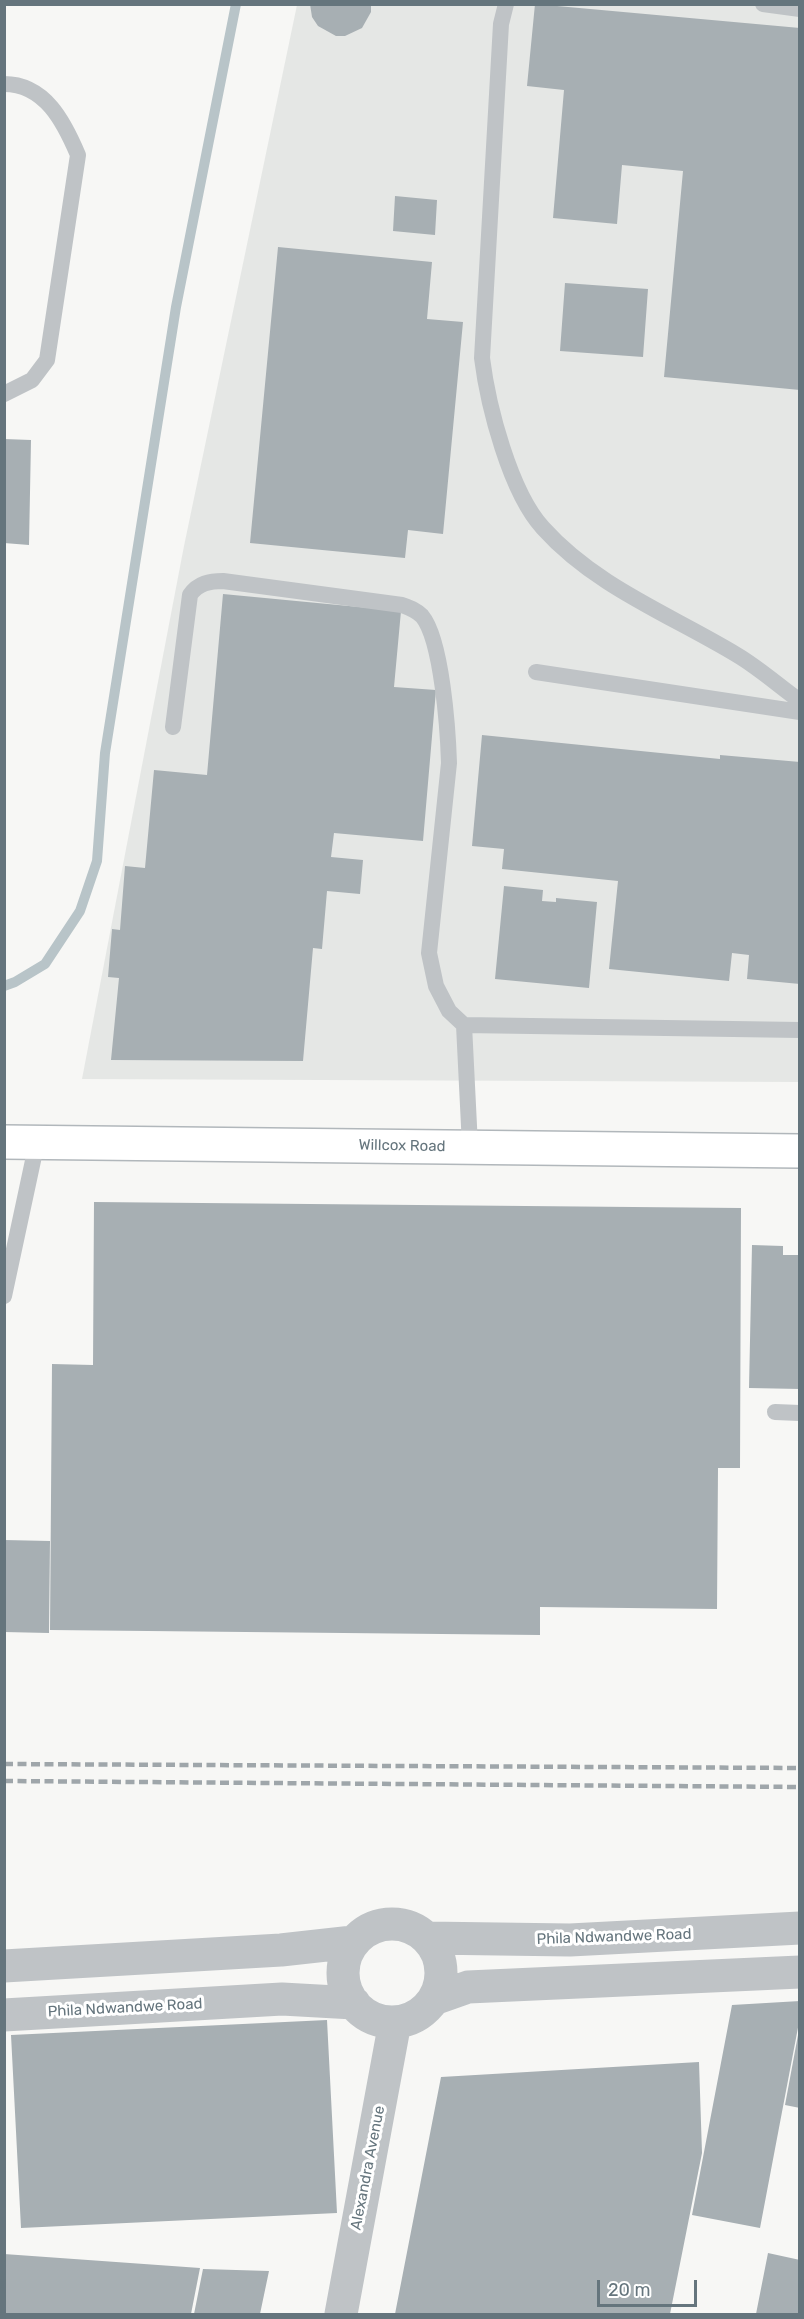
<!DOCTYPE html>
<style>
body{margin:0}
#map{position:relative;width:804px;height:2319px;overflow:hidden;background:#f7f7f5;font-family:Rubik,sans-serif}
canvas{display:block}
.frame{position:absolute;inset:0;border:6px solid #65757d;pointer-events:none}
.scale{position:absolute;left:597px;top:2280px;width:100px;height:27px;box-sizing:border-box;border:3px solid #65757d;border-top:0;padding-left:8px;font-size:18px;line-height:21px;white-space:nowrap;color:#65757d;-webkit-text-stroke:4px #fff;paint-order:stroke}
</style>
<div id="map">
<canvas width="804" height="2319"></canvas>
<div class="frame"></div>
<div class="scale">20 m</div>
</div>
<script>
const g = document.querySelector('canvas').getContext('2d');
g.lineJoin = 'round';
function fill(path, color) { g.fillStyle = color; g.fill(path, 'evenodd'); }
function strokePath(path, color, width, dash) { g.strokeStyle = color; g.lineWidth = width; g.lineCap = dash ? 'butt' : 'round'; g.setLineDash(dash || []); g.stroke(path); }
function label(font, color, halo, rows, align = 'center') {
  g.font = font + ' Rubik,sans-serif'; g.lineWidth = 6; g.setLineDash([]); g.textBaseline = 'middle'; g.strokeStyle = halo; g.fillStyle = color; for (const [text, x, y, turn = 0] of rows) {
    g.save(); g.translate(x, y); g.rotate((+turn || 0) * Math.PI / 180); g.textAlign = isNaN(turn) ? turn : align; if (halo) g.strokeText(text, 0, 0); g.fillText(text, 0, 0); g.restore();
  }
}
const built = new Path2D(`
 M297,5H799V1082L82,1079L184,546Z`);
const stream = new Path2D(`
 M4,986L15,982L45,964L80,911L97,861L105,753L176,307L236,4`);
const building = new Path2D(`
 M310,4H371V12L362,28L345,36H336L318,26L312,17Z
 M535,4L800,28V390L664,377L683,171L622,165L617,224L553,218L564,90L527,86Z
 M395,196L437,200L435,235L393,231Z
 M278,247L432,262L427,319L463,322L443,534L408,530L405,558L250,543Z
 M565,283L648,289L643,357L560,351Z
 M4,439L31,440L29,545L4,543Z
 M223,594L401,611L394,687L436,690L423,841L334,833L331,857L363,860L360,894L327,891L322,949L313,948L303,1061L111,1060L119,978L108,977L112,929L120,930L125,866L145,868L154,770L207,775Z
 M482,735L720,759V755L800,762V984L747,979L749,955L732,953L729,981L609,969L618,881L502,869L504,849L472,846Z
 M504,886L543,890L542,901L556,902V898L597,902L589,988L495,979Z
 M94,1202L741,1208L740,1468H718L717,1609L540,1607V1635L50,1630L52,1364L93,1365Z
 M752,1245L783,1246V1255H800V1389L749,1388Z
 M4,1540L50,1541L49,1633L4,1632Z
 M800,2001V2017L760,2228L692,2215L732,2005Z
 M327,2020L337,2213L21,2228L11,2035Z
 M798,2035H800V2108L785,2105Z
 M699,2062L702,2153L670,2314H395L441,2077Z
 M768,2253L800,2260V2314H756Z
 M4,2254L200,2268L191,2314H4Z
 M203,2269L269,2271L260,2314H194Z`);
const service = new Path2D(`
 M506,4L501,24L482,358C488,406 510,492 543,528C596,587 671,615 737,655C759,668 779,686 800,701
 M763,4L800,9
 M4,84C45,84 64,122 78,155L47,360L32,380L4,394
 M536,672L800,712
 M173,727L190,595C198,583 210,581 223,581L402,605C410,608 416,610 422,616C442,640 448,731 449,763L429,953L436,986L449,1011L464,1025L800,1030
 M464,1025L470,1146
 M4,1296L37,1142
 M775,1412L800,1413`);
const tertiary = new Path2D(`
 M343 1973a49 49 0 1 1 98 0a49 49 0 1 1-98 0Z
 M427,1938L570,1940L800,1928
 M4,1966L281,1950L353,1942
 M434,1999L468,1987L800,1972
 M4,2015L282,1999L354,2003
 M341,2314L395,2022`);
const secondary = new Path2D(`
 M4,1142L800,1151`);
const rail = new Path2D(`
 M4,1764L800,1768
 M4,1781L800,1787`);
const streetNames = [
 ["Willcox Road",402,1146,1],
 ["Phila Ndwandwe Road",614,1937,-2],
 ["Phila Ndwandwe Road",125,2008,-3],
 ["Alexandra Avenue",368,2168,-79]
];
fill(built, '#e5e7e5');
strokePath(stream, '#b8c4c8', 10);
fill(building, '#a7afb3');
strokePath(secondary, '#b1b7bb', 36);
strokePath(service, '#bfc3c6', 16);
strokePath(tertiary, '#bfc3c6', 33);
strokePath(secondary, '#fff', 33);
strokePath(rail, '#9fa6aa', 4.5, [9, 4.5]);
label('15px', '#65757d', '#fff', streetNames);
</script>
